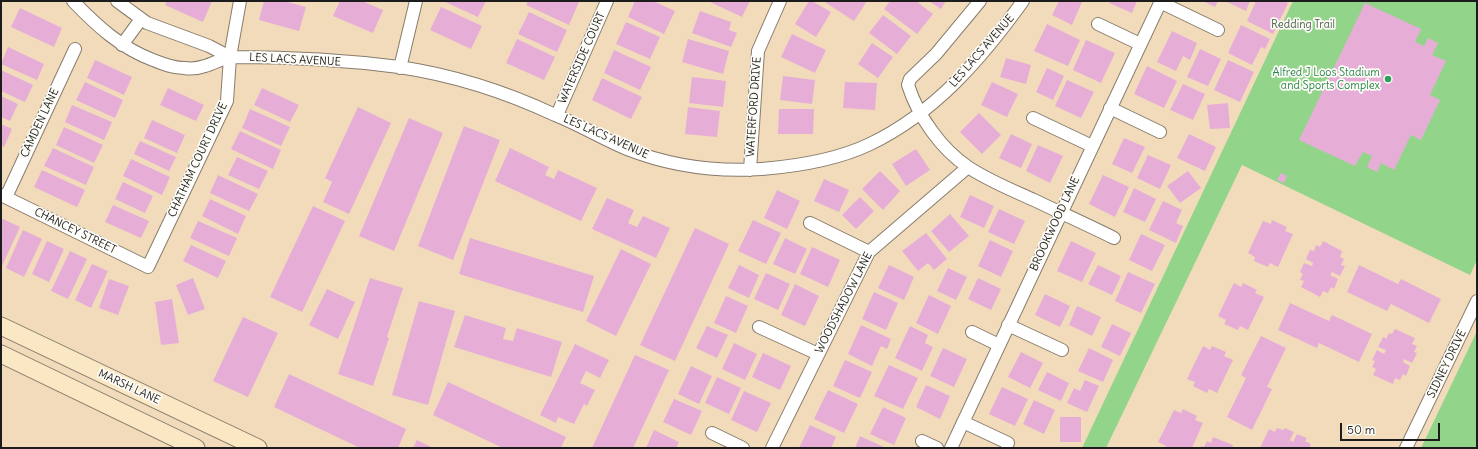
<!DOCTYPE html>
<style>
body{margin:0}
#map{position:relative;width:1478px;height:449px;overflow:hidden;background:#f2dbbb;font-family:Delius,sans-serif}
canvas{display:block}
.frame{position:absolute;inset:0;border:2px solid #1c1c1c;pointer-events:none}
.scale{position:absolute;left:1340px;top:423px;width:100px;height:18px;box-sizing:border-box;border:2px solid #1c1c1c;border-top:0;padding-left:5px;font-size:12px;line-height:14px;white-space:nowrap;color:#1c1c1c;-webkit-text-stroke:3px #fdfcf7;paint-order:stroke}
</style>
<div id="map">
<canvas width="1478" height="449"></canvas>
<div class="frame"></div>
<div class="scale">50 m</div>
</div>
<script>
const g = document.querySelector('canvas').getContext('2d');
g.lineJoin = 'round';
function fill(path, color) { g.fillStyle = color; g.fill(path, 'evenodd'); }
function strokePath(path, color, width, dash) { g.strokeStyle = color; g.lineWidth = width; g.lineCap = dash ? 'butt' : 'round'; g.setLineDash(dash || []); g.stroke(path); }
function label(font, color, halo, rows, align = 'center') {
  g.font = font + ' Delius,sans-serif'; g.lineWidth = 3.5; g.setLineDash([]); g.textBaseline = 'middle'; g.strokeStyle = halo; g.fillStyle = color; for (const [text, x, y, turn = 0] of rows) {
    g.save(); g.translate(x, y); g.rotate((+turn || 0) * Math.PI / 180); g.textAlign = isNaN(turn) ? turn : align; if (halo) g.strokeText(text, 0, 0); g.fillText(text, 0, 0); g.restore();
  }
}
const green = new Path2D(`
 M1293,1H1477V260L1470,275L1242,165L1106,448H1082Z
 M1477,331V448H1421Z`);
const building = new Path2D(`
 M167,1H212L203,22L165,5Z
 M264,1H284L306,7L299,31L259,20Z
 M340,1H362L383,10L373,33L333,16Z
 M443,1H486L478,17Z
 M528,1H577L579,2L569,25L526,5Z
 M635,1H653L675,11L664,34L628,17Z
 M708,1H750L742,17Z
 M809,1H812L831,12L816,37L795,24Z
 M823,1H867L854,21Z
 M890,1H916L933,14L917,34L884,9Z
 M929,1H946L941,9Z
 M1059,1L1082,2L1072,25L1052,15Z
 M1110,1H1137L1132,13L1109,3Z
 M1203,1H1218L1215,7Z
 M1225,1H1250L1246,11Z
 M1256,1H1283L1288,3L1273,34L1247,21Z
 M1365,3L1421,29L1415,42L1424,46L1428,38L1438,43L1432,55L1446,61L1430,95L1440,100L1421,140L1411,135L1394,170L1381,163L1377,172L1367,167L1372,156L1363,152L1355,166L1299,140Z
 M441,7L482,26L471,49L430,30Z
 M20,8L62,28L54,47L11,27Z
 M700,11L731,22L729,30L737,33L731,47L692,33Z
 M529,12L567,30L557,52L518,34Z
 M883,15L911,36L897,54L869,33Z
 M626,22L660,37L650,59L616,44Z
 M1047,24L1080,40L1068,66L1034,51Z
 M1241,25L1270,39L1265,49L1261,47L1252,65L1228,53Z
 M1172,31L1197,43L1190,60L1183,56L1176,71L1157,62Z
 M792,34L826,50L815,73L781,57Z
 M517,39L555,57L544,80L506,63Z
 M688,39L729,51L723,74L682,62Z
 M1086,40L1115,53L1101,83L1073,70Z
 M872,43L893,57L878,78L858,64Z
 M8,47L44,64L37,80L1,64Z
 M1200,49L1221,59L1208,86L1187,77Z
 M614,50L651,67L640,90L604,73Z
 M1006,58L1031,65L1026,84L1000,77Z
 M95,60L132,77L124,95L87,78Z
 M1228,60L1254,72L1240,102L1214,90Z
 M1147,66L1177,81L1164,108L1134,94Z
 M1047,68L1064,76L1053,100L1036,92Z
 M1,70L33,85L25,102L1,91Z
 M783,76L815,80L812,104L780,100Z
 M692,77L726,81L723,107L689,103Z
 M602,78L642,97L631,119L592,100Z
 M1067,80L1094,92L1081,118L1055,106Z
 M85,82L123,100L115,118L76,100Z
 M845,82L877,83L875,110L843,108Z
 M992,82L1018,94L1007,117L981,105Z
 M1183,84L1205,94L1193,120L1170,110Z
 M168,88L204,105L196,121L160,105Z
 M262,88L299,105L290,122L254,105Z
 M1,96L18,104L10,121L1,117Z
 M1228,103L1230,128L1210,129L1207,105Z
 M72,105L112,122L104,140L65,122Z
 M358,107L391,123L349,214L323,202L332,182L325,178Z
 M688,107L720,111L717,137L685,134Z
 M250,109L290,127L281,146L242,128Z
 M779,109H814L813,134H778Z
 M979,113L1001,135L982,154L960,132Z
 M409,118L443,133L394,251L359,236Z
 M152,120L185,135L177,153L144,138Z
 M1,124L12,129L4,147L1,146Z
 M464,126L500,140L453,260L418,246Z
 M64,127L103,145L94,163L56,145Z
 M240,131L281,150L273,169L231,149Z
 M1011,134L1032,144L1021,168L999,158Z
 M1189,134L1216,147L1205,171L1177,158Z
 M1124,138L1145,147L1132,173L1112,164Z
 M140,141L176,157L169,171L134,154Z
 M1038,145L1063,156L1050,183L1026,171Z
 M53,148L94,167L86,185L44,166Z
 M510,148L549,167L545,175L554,179L558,170L597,188L581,221L495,181Z
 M916,149L930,170L906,186L892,164Z
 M1148,155L1171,165L1160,189L1137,178Z
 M237,157L268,171L259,189L228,175Z
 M131,159L170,177L162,195L123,176Z
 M42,170L85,190L77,207L34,187Z
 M880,171L900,191L883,210L862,189Z
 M1188,171L1201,188L1180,203L1167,186Z
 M1281,173L1287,176L1284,183L1277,180Z
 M218,175L258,194L249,211L210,193Z
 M1103,175L1129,187L1115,217L1089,204Z
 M824,179L849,190L839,212L814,201Z
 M123,182L153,196L145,213L115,199Z
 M1134,188L1156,199L1145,222L1123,212Z
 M777,190L800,201L787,229L764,218Z
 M970,195L994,206L984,228L960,217Z
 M860,197L874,211L856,229L842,215Z
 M607,198L634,210L628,223L637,227L643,216L670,228L656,258L592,229Z
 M210,199L246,216L238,234L202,216Z
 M1163,201L1182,210L1176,223L1183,226L1176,243L1149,230Z
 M113,205L149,221L141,238L105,222Z
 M313,206L345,221L302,312L270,297Z
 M999,209L1025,221L1014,244L988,232Z
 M950,214L969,236L949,252L931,231Z
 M1,218L20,227L1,268Z
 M753,220L781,233L766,264L738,251Z
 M1272,220L1287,227L1285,231L1293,234L1278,267L1270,263L1268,267L1254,261L1255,257L1248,253L1263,221L1271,224Z
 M198,221L237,238L229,256L190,238Z
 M695,228L729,244L675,361L640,345Z
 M23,230L42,239L24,277L6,268Z
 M926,233L947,259L934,270L928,263L918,271L902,251Z
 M1141,234L1165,245L1152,271L1129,260Z
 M470,238L594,276L583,312L459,274Z
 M785,238L807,249L795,274L773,264Z
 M990,240L1013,251L1001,277L978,266Z
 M47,241L64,249L49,282L32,274Z
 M1071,241L1096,253L1082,282L1057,271Z
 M1323,241L1342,251L1340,257L1344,259L1341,265L1345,266L1340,276L1332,272L1330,275L1338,279L1334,289L1331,287L1328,293L1323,291L1320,297L1301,287L1304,281L1300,280L1303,274L1300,272L1304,263L1312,266L1313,263L1306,259L1310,250L1314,251L1316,245L1320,247Z
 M191,245L226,261L218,278L183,261Z
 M812,247L840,260L828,287L800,274Z
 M621,249L651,264L616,336L586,321Z
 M70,251L87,259L68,299L51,291Z
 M92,264L108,271L91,308L75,300Z
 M739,265L759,275L749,298L728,288Z
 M889,265L914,277L904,300L878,288Z
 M1098,265L1121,276L1112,295L1088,284Z
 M1359,265L1398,284L1401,279L1441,299L1429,323L1391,304L1387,311L1347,292Z
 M948,268L967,277L956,300L937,291Z
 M1128,272L1155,284L1141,313L1115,301Z
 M766,273L790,284L778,310L754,299Z
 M193,278L205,309L188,315L176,285Z
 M370,278L403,288L387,337L389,338L373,386L338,374Z
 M978,278L1001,289L991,310L968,299Z
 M109,279L129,286L118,315L99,308Z
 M1234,283L1241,287L1243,283L1257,290L1255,293L1264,297L1248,330L1240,326L1238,330L1224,324L1226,320L1218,316Z
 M795,284L819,296L805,326L781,315Z
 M327,289L355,302L338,339L309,325Z
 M874,292L898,303L886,330L862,319Z
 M1045,294L1070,306L1060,327L1035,315Z
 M929,295L951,306L938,334L916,323Z
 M726,296L748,306L736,333L714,323Z
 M172,299L179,343L161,345L155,302Z
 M419,301L455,311L428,405L392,395Z
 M1290,303L1329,321L1332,315L1372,334L1359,362L1319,343L1317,348L1278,330Z
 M1077,306L1101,317L1092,336L1069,325Z
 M465,315L506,328L503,339L513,341L517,328L562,342L551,377L454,347Z
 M243,317L278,333L248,397L213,381Z
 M1112,324L1131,333L1120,356L1101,347Z
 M861,325L891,339L887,349L881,346L872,366L848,354Z
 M707,326L728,335L717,358L696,348Z
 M910,326L928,335L925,343L933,347L922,371L895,358Z
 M1395,329L1415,338L1412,344L1417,346L1414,352L1417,353L1412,363L1404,359L1403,362L1410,366L1406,376L1403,374L1400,380L1395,378L1393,384L1373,375L1376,369L1372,367L1375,361L1372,360L1377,350L1384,354L1386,350L1378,347L1383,337L1386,339L1389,333L1392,334Z
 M1261,336L1286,348L1267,387L1272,389L1252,430L1227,417L1246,378L1241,375Z
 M734,343L757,354L745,380L722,369Z
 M575,344L609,360L600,378L586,371L580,383L595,390L587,406L584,404L574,424L558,417L556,423L540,415Z
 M1203,346L1210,350L1212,346L1226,352L1224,356L1233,360L1217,393L1209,389L1207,393L1193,386L1195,382L1187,379Z
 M943,348L967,359L954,387L930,376Z
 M1089,348L1113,360L1103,382L1078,371Z
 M1021,352L1043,363L1030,388L1008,377Z
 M763,353L791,366L780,390L752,377Z
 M635,355L669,370L633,448H592Z
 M845,360L872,372L860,398L833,386Z
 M889,365L918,378L903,409L874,396Z
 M691,366L712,376L699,404L678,394Z
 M1047,372L1069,383L1061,401L1038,390Z
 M289,374L406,429L398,448H360L274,407Z
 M717,377L741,388L729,414L705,403Z
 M1085,380L1099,386L1087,412L1067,403L1074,388L1080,391Z
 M448,382L566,437L561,448H503L433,415Z
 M926,385L950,396L940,419L916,407Z
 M1002,387L1028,399L1015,426L989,414Z
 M828,390L858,404L844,433L814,419Z
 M744,391L771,403L757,432L731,420Z
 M674,399L702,411L691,435L663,422Z
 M1034,400L1055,410L1044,434L1023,424Z
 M883,407L906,418L894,445L870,434Z
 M1183,409L1197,416L1195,420L1203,423L1192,448H1165L1166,446L1158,442L1174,410L1181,413Z
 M1060,417H1081V442H1060Z
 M810,425L836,437L831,448H799Z
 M1277,428L1283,430L1285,428L1294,432L1290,440L1293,442L1297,434L1307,438L1305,441L1311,444L1309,448H1260L1269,429L1275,432Z
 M654,430L679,442L676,448H646Z
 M860,436L886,448H855Z
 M1213,437L1233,445L1232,448H1200L1201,446L1204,447L1207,441L1211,443Z
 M417,440L433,448H413Z`);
const minor = new Path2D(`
 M73,1C97,26 121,48 153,60C163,64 173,68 184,68C190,69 199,68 205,66C215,63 224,57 235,57C289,57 345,60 399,67C453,75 506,92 555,115C580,125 603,139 627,149C670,166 717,172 762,169C798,166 837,160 870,144C935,113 982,58 1023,1
 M117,1L147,23L209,46L230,57
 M980,1L936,54L910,79L908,85C918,116 941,149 968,167C989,181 1012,190 1034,200C1061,213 1088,225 1114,238
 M1160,2L1218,30
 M1098,24L1140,44
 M122,45L141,19
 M400,68L416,1
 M1110,108L1160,132
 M557,115L607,1
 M1033,118L1092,146
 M750,170L758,51L780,1
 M1,195L148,267L227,101L230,57L240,1
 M6,197L75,49
 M810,223L869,252
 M1008,325L1062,350
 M759,327L818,354
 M972,332L999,345
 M963,422L1008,443
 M712,433L743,448
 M922,441L937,448
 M772,448L869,252L968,167
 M951,448L1161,1
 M1406,448L1477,301`);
const secondary = new Path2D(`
 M1,326L258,448
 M1,354L196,448`);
const markers = [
 [1388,79,4,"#2e9e5b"]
];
const parkNames = [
 ["Redding Trail",1303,25]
];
const streetNames = [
 ["LES LACS AVENUE",982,51,-49],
 ["WATERSIDE COURT",582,58,-66],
 ["LES LACS AVENUE",295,60,3],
 ["WATERFORD DRIVE",754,107,-86],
 ["CAMDEN LANE",40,123,-65],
 ["LES LACS AVENUE",606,137,24],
 ["CHATHAM COURT DRIVE",198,160,-65],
 ["BROOKWOOD LANE",1055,224,-65],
 ["CHANCEY STREET",75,231,26],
 ["WOODSHADOW LANE",844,303,-63],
 ["SIDNEY DRIVE",1447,364,-64],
 ["MARSH LANE",129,387,25]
];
const leisureNames = [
 ["Alfred J Loos Stadium",1380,73],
 ["and Sports Complex",1380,86]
];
fill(green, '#93d48b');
fill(building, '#e6aed7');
strokePath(minor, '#877c6c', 14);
strokePath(secondary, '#877c6c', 19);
strokePath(minor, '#fff', 12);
strokePath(secondary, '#fae7c3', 17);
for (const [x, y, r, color] of markers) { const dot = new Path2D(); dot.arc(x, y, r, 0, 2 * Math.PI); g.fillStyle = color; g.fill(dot); strokePath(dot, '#fdfcf7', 1.5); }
label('11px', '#465c43', '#fdfcf7', parkNames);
label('11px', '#1c1c1c', '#fdfcf7', streetNames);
label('11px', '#27864d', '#fdfcf7', leisureNames, 'right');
</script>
